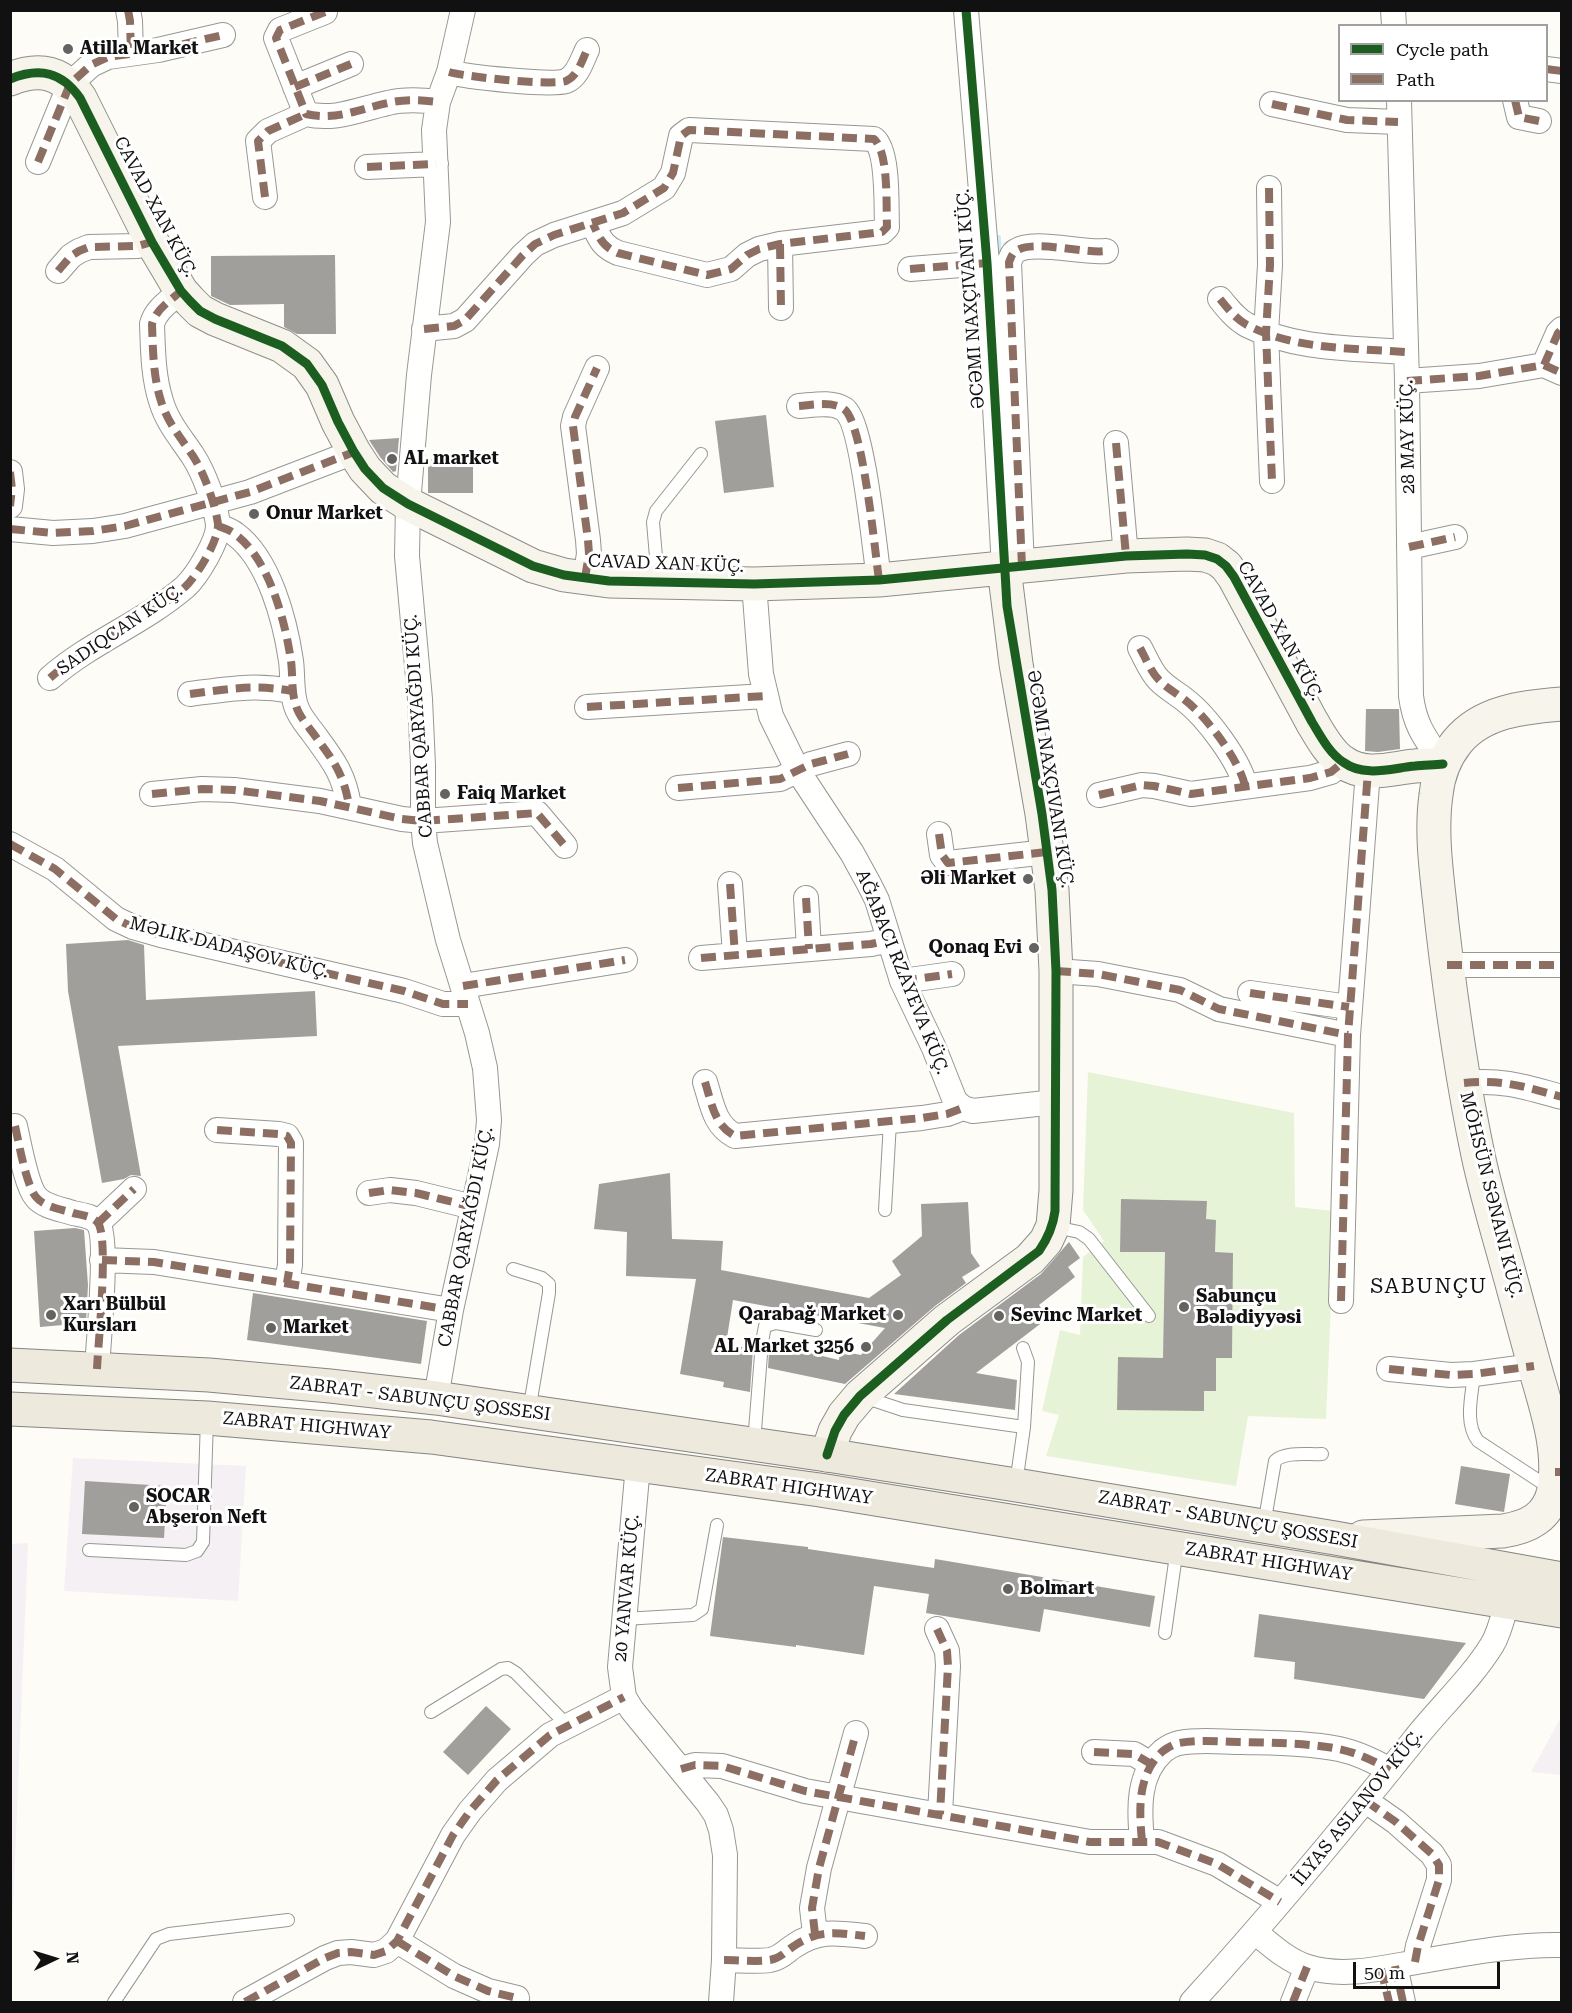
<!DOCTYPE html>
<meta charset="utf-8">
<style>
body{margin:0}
#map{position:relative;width:1572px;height:2013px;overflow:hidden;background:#fdfcf7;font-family:"Roboto Serif",serif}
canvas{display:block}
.frame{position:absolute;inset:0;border:12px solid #111;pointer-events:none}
.legend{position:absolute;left:1338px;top:24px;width:210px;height:78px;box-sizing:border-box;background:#fff;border:2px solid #a0a0a0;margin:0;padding:8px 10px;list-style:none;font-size:18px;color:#111}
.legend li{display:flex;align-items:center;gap:12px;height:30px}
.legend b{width:30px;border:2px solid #a0a0a0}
.north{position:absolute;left:24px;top:1929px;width:60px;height:60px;-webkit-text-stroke:4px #fff;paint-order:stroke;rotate:86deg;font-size:16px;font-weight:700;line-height:24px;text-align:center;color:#111}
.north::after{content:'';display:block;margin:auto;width:21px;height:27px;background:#111;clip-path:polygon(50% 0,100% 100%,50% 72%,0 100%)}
.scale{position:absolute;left:1353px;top:1962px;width:147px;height:27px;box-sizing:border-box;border:3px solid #111;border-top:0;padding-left:8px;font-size:18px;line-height:21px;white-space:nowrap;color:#111;-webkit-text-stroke:4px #fff;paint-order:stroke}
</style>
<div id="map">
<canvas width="1572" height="2013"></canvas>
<div class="frame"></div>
<ul class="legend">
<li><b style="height:8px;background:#1b5e20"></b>Cycle path</li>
<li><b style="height:8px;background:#8d6e63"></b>Path</li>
</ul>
<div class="north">N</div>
<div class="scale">50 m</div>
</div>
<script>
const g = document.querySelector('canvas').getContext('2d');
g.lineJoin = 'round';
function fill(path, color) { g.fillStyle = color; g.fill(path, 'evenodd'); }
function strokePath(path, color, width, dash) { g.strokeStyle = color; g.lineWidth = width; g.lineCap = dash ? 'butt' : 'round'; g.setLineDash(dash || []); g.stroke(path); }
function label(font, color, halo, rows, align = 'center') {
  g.font = font + ' "Roboto Serif",serif'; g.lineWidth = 6; g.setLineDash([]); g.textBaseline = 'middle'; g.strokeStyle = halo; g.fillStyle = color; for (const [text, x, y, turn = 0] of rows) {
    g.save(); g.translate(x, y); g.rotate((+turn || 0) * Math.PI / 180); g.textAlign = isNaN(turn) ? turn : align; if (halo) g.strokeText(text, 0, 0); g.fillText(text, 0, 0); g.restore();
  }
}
const industrial = new Path2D(`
 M73,1458L246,1466L238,1601L64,1591Z
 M28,1543L11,1954L10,1544Z
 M1561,1717V1775L1531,1772Z`);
const green = new Path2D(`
 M1088,1072L1294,1113L1295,1207L1335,1211L1326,1419L1248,1416L1236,1486L1046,1456L1059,1415L1042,1411L1060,1330L1080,1335L1083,1257L1104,1241L1083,1210Z`);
const stream = new Path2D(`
 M998,238L999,264`);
const building = new Path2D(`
 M335,255L336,334H297L284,327V304L230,305L211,296V256Z
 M766,415L774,487L724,493L715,421Z
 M399,438L396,471L393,472L380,457L369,440Z
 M428,459H473V493H428Z
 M1366,709H1399L1400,749L1378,752L1365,751Z
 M128,940L144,945L146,1000L315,991L317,1036L118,1046L141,1176L131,1175L124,1179L102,1183L68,991L66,944Z
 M670,1173L672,1239L723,1241L721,1270L869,1298L901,1275L892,1261L922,1236L921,1204L968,1202L971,1253L980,1266L962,1277L966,1283L935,1306L845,1384L768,1368L769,1352L776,1353L777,1345L839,1360L840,1351L861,1355L885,1328L733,1300L726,1344L753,1349L750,1392L723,1387L724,1382L680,1374L696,1279L626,1276L627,1232L594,1229L599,1184Z
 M1121,1199L1207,1201L1206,1219L1216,1220L1215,1252L1233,1253L1232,1358H1216V1391H1204V1411L1117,1410L1118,1357L1163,1358L1165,1252H1120Z
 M75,1228L84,1230L88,1285L86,1323L40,1327L34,1231Z
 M1069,1242L1080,1258L1068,1267L1075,1277L1039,1305L1048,1318L976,1373L1017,1380L1015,1410L894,1394L959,1335L1041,1274Z
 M253,1293L427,1321L421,1364L247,1340Z
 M1461,1466L1510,1474L1504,1512L1455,1504Z
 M85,1481L167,1486L164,1538L82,1534Z
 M723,1537L808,1547V1549L934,1568L935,1559L1155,1596L1150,1627L1044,1609L1040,1632L926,1613L929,1594L874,1586L864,1655L796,1645V1647L710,1636Z
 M1259,1614L1466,1643L1424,1699L1294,1679L1295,1662L1254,1657Z
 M486,1706L511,1729L468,1775L443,1752Z`);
const lane = new Path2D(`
 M658,580L653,522L656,511L701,454
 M885,1210L890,1122
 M1055,1227L1079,1232L1089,1239L1149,1316
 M513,1269L542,1278L549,1284V1293L529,1411
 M1474,1374C1472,1395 1464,1423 1478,1441L1550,1488
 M864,1397L903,1410L1024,1427
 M754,1443L762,1342L765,1326L776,1323L816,1330
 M1016,1484L1024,1427L1028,1362L1023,1348
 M1264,1525L1275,1461C1285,1451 1308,1455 1322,1454
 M89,1550L186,1555L197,1551L203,1542L207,1419
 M623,1619L693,1615L702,1609L717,1525
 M1165,1633L1177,1548
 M431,1712L501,1669L508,1668L516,1673L567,1725
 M114,2002L156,1939L169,1934L288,1920`);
const street = new Path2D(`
 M128,10L130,21L131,53
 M966,10L987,263L1004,568
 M1393,10L1394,26
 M325,12L280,30L276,38L306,114C336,121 359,109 388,103C404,99 422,100 438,102
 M1546,69L1562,71
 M449,72C467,77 552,86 566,81C578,76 582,60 587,50
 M295,87L351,64
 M1399,100L1407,381L1411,696C1415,727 1426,739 1443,764
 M1515,100L1519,117L1539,121
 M1272,104L1347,120L1398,122
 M38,162L70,84L91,65L108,57L158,50L223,35
 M367,167L436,164
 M1269,188L1270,265L1266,333L1272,481
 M265,197L258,141L268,131L306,114
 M780,244L781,308
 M910,269L987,263
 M58,271L71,256L79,251L89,247L138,246L152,242
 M1220,299C1228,309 1236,319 1247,325C1295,350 1353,348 1406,352
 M424,329L454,326L465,320L523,255L535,244L554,235L623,213L664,188L673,173L681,136L689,130L874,139C889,152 886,206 887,227L882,232L780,244L759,249L747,255L731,269L707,275L618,253C602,246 600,239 593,224
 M1544,365L1558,333L1562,329
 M1407,381L1479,376L1544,365L1562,373
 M799,406C813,405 832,401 844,409C863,423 875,552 879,580
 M1116,443L1126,556
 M10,472L12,489L10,506
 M218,526C223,528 230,530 235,534C269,559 285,620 291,661C293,676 291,692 296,706C299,716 307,725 313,733C332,759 344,773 349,806
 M10,529L53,533L93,531L125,526L250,492L354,452
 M1409,547L1455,537
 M1022,567L1009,262C1011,258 1012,253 1016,251C1033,239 1083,254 1106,251
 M585,578L589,554L588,540L573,426L575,417L597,368
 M754,584L761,674L771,716L798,771L852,853L869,884L877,900L902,981L934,1048L955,1101L963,1108L973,1111L1055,1102
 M1140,648C1146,659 1151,672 1159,680C1167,688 1176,693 1185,700C1206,716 1240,761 1245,786
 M50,678C91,642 143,623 185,587C197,576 219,540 218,524C215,503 204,473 193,456C181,438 167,422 161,401C153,376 153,350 152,324C156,309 170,301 181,291
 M190,694C229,689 254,684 292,691
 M587,707L765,696
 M678,788L780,779L811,764L848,754
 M152,794L202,789L234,790L320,801L402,819L423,821L537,813L565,846
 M1099,795L1142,785L1154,786L1191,794L1310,778L1331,772L1343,762
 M939,834L942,855L948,863L1047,852
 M10,844L55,869L116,919L133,927L161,935L404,991L443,1004H468
 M730,884L735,955
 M806,898L809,949
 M701,958L871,944L889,940
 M1447,965H1562
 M1056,971L1098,974L1180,990L1219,1009L1348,1035
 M902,981L952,974
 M463,986L625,960
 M1250,993L1349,1007
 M705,1082C712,1104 714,1125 735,1136L922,1118L947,1114L963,1108
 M1464,1083C1503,1079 1525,1087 1562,1097
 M15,1126C19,1143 26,1185 36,1197C44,1207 61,1209 73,1213C81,1215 93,1216 98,1223C109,1238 98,1345 97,1369
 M217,1130L279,1134L287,1136L291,1143L290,1265L287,1283
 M369,1193L390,1190L416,1193L473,1207
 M98,1223L134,1189
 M102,1260L154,1262L451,1310
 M1341,1301L1348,1035L1368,771
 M1389,1369L1451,1375L1474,1374L1534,1366
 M436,1398L451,1310L487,1144L489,1120L485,1068L477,1033L448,940L425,843L423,821V765L420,699L407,556L408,504L419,375L438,222L434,130L438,102L449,72L463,10
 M638,1465L620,1667L624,1697L632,1710L708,1803L716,1815L721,1830L725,1855L724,1960L721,2002
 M937,1629L947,1651L948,1666L940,1814
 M1094,1752L1134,1754L1151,1764
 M681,1769L695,1765L722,1766L805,1791L1090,1842H1158L1217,1864L1280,1902
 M1366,1801L1396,1822L1432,1854L1439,1865V1880L1418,1946L1415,1962
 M1142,1841C1139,1810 1137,1774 1163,1751C1167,1748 1174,1744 1179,1743C1200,1739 1222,1742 1243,1742C1276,1743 1308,1743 1339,1749C1358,1753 1374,1761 1390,1770
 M1255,1932C1271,1945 1288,1961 1308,1967C1343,1978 1382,1968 1417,1962C1464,1954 1513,1944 1562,1945
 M815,1934L812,1908L819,1868L856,1733
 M397,1941L454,1976L488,1991L517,1998
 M724,1960C739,1960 756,1962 770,1960C781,1958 786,1951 794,1946C819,1929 837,1933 865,1936
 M1395,1966L1403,2002
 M245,2002L325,1958L338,1953L351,1952L374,1955L386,1951L397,1941L453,1835L470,1811L497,1780L550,1735L624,1697
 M1192,2002C1269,1918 1342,1830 1414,1740C1439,1708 1471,1679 1492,1645C1500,1632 1503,1616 1507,1602
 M1293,2002L1307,1967`);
const secondary = new Path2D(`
 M10,79C40,67 62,72 80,98L152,242L181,291L190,301L200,311L215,319L282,346L307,364L322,385L338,422L354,452L365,469L383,488L408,504L533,566L564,575L609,581L754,584L879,580L1126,556L1187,554L1205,555L1217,559L1226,566L1234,577L1312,722C1320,735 1329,753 1343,762C1365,778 1392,768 1415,766C1424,765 1434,765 1443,764
 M827,1455L835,1431L844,1415L860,1396L947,1320L1030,1259L1046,1241L1053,1226L1056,1190V971L1052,890L1042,814L1016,664L1004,568
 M1363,1537L1503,1531C1528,1527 1548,1518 1554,1490C1561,1449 1546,1407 1535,1368C1527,1339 1519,1309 1511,1280C1500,1239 1487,1197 1478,1155C1462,1079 1451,1001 1442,924C1438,882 1430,837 1436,795C1438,776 1445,757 1457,742C1482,711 1524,707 1562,704`);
const primary = new Path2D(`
 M10,1365L209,1375L330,1386L436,1398L827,1455L1016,1485L1335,1538L1562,1579
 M10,1409L207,1418L431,1437L820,1490L1562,1611`);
const quiet = new Path2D(`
 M128,10L130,21L131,53
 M325,12L280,30L276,38L306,114C336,121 359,109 388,103C404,99 422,100 438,102
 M1546,69L1562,71
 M449,72C467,77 552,86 566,81C578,76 582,60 587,50
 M295,87L351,64
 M1515,100L1519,117L1539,121
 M1272,104L1347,120L1398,122
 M38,162L70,84L91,65L108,57L158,50L223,35
 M367,167L436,164
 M1269,188L1270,265L1266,333L1272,481
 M265,197L258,141L268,131L306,114
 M780,244L781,308
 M910,269L987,263
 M58,271L71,256L79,251L89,247L138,246L152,242
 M1220,299C1228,309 1236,319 1247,325C1295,350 1353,348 1406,352
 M424,329L454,326L465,320L523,255L535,244L554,235L623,213L664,188L673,173L681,136L689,130L874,139C889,152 886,206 887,227L882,232L780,244L759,249L747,255L731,269L707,275L618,253C602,246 600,239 593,224
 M1544,365L1558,333L1562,329
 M1407,381L1479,376L1544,365L1562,373
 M799,406C813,405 832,401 844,409C863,423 875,552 879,580
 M1116,443L1126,556
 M10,472L12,489L10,506
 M218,526C223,528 230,530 235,534C269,559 285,620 291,661C293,676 291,692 296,706C299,716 307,725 313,733C332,759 344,773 349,806
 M10,529L53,533L93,531L125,526L250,492L354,452
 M1409,547L1455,537
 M1022,567L1009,262C1011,258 1012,253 1016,251C1033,239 1083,254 1106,251
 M585,578L589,554L588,540L573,426L575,417L597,368
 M1140,648C1146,659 1151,672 1159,680C1167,688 1176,693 1185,700C1206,716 1240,761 1245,786
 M50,678C91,642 143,623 185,587C197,576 219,540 218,524C215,503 204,473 193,456C181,438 167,422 161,401C153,376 153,350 152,324C156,309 170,301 181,291
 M190,694C229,689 254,684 292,691
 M587,707L765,696
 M678,788L780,779L811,764L848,754
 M152,794L202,789L234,790L320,801L402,819L423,821L537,813L565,846
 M1099,795L1142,785L1154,786L1191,794L1310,778L1331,772L1343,762
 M939,834L942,855L948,863L1047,852
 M10,844L55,869L116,919L133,927L161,935L404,991L443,1004H468
 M730,884L735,955
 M806,898L809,949
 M701,958L871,944L889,940
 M1447,965H1562
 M1056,971L1098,974L1180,990L1219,1009L1348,1035
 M902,981L952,974
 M463,986L625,960
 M1250,993L1349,1007
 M705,1082C712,1104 714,1125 735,1136L922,1118L947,1114L963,1108
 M1464,1083C1503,1079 1525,1087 1562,1097
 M15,1126C19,1143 26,1185 36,1197C44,1207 61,1209 73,1213C81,1215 93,1216 98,1223C109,1238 98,1345 97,1369
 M217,1130L279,1134L287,1136L291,1143L290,1265L287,1283
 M369,1193L390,1190L416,1193L473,1207
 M98,1223L134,1189
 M102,1260L154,1262L451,1310
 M1341,1301L1348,1035L1368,771
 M1389,1369L1451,1375L1474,1374L1534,1366
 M1555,1472H1562
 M937,1629L947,1651L948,1666L940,1814
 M1094,1752L1134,1754L1151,1764
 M681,1769L695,1765L722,1766L805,1791L1090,1842H1158L1217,1864L1280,1902
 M1366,1801L1396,1822L1432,1854L1439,1865V1880L1418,1946L1415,1962
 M1142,1841C1139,1810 1137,1774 1163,1751C1167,1748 1174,1744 1179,1743C1200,1739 1222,1742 1243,1742C1276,1743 1308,1743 1339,1749C1358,1753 1374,1761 1390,1770
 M815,1934L812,1908L819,1868L856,1733
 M397,1941L454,1976L488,1991L517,1998
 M724,1960C739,1960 756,1962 770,1960C781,1958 786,1951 794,1946C819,1929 837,1933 865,1936
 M1395,1966L1403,2002
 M1381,1969L1389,2002
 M245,2002L325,1958L338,1953L351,1952L374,1955L386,1951L397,1941L453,1835L470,1811L497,1780L550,1735L624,1697
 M1293,2002L1307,1967`);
const cycleway = new Path2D(`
 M10,79C40,67 62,72 80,98L152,242L181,291L190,301L200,311L215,319L282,346L307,364L322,385L338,422L354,452L365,469L383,488L408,504L533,566L564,575L609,581L754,584L879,580L1126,556L1187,554L1205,555L1217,559L1226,566L1234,577L1312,722C1320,735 1329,753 1343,762C1365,778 1392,768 1415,766C1424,765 1434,765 1443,764
 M827,1455L835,1431L844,1415L860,1396L947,1320L1039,1251C1048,1238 1053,1227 1055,1211L1056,971L1052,890L1042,814L1007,606L987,263L966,10`);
const markers = [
 [68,49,6,"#646362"],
 [392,459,6,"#646362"],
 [254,514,6,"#646362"],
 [445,794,6,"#646362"],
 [1028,879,6,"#646362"],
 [1034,948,6,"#646362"],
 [1184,1307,6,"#646362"],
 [51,1315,6,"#646362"],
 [898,1315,6,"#646362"],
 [999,1316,6,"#646362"],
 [271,1328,6,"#646362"],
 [866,1347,6,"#646362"],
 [134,1507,6,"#646362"],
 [1008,1589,6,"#646362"]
];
const poiNames = [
 ["Atilla Market",80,49],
 ["AL market",404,459],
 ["Onur Market",266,514],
 ["Faiq Market",457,794],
 ["Əli Market",1016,879,"right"],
 ["Qonaq Evi",1022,948,"right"],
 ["Sabunçu",1196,1297],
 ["Bələdiyyəsi",1196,1318],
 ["Xarı Bülbül",63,1305],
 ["Kursları",63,1326],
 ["Qarabağ Market",886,1315,"right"],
 ["Sevinc Market",1011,1316],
 ["Market",283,1328],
 ["AL Market 3256",854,1347,"right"],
 ["SOCAR",146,1497],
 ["Abşeron Neft",146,1518],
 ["Bolmart",1020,1589]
];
const streetNames = [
 ["CAVAD XAN KÜÇ.",155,207,62],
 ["ƏCƏMI NAXÇIVANI KÜÇ.",971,299,-94],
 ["28 MAY KÜÇ.",1408,437,-91],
 ["CAVAD XAN KÜÇ.",666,564,2],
 ["SADIQCAN KÜÇ.",120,630,-34],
 ["CAVAD XAN KÜÇ.",1280,631,61],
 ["CABBAR QARYAĞDI KÜÇ.",419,726,-94],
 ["ƏCƏMI NAXÇIVANI KÜÇ.",1050,779,81],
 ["MƏLIK DADAŞOV KÜÇ.",229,948,14],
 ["AĞABACI RZAYEVA KÜÇ.",902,972,68],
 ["MÖHSÜN SƏNANI KÜÇ.",1491,1195,76],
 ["CABBAR QARYAĞDI KÜÇ.",466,1237,-79],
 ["ZABRAT - SABUNÇU ŞOSSESI",420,1399,7],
 ["ZABRAT HIGHWAY",307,1426,5],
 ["ZABRAT HIGHWAY",789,1487,8],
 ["ZABRAT - SABUNÇU ŞOSSESI",1228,1520,10],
 ["ZABRAT HIGHWAY",1269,1562,9],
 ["20 YANVAR KÜÇ.",627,1588,-85],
 ["İLYAS ASLANOV KÜÇ.",1358,1808,-51]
];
const quarterNames = [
 ["SABUNÇU",1429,1287]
];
fill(industrial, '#f5f0f3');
fill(green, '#e7f3d7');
strokePath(stream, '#cde8f7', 6);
fill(building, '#a19f9c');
strokePath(lane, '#979795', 14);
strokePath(street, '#979795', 26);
strokePath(secondary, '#8e8d8b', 35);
strokePath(primary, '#858482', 35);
strokePath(lane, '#fffffe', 12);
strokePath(street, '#fffffe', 24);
strokePath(secondary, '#f6f4eb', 33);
strokePath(primary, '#ede9dc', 33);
strokePath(quiet, '#8d6e63', 8, [15, 8]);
strokePath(cycleway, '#1b5e20', 9);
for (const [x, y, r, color] of markers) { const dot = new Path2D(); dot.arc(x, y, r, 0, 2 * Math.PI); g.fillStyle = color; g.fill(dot); strokePath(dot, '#fff', 2); }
label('bold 18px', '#111', '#fff', poiNames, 'left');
label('18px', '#111', '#fff', streetNames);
g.letterSpacing = '1.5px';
label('21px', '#111', '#fff', quarterNames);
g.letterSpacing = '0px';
</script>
